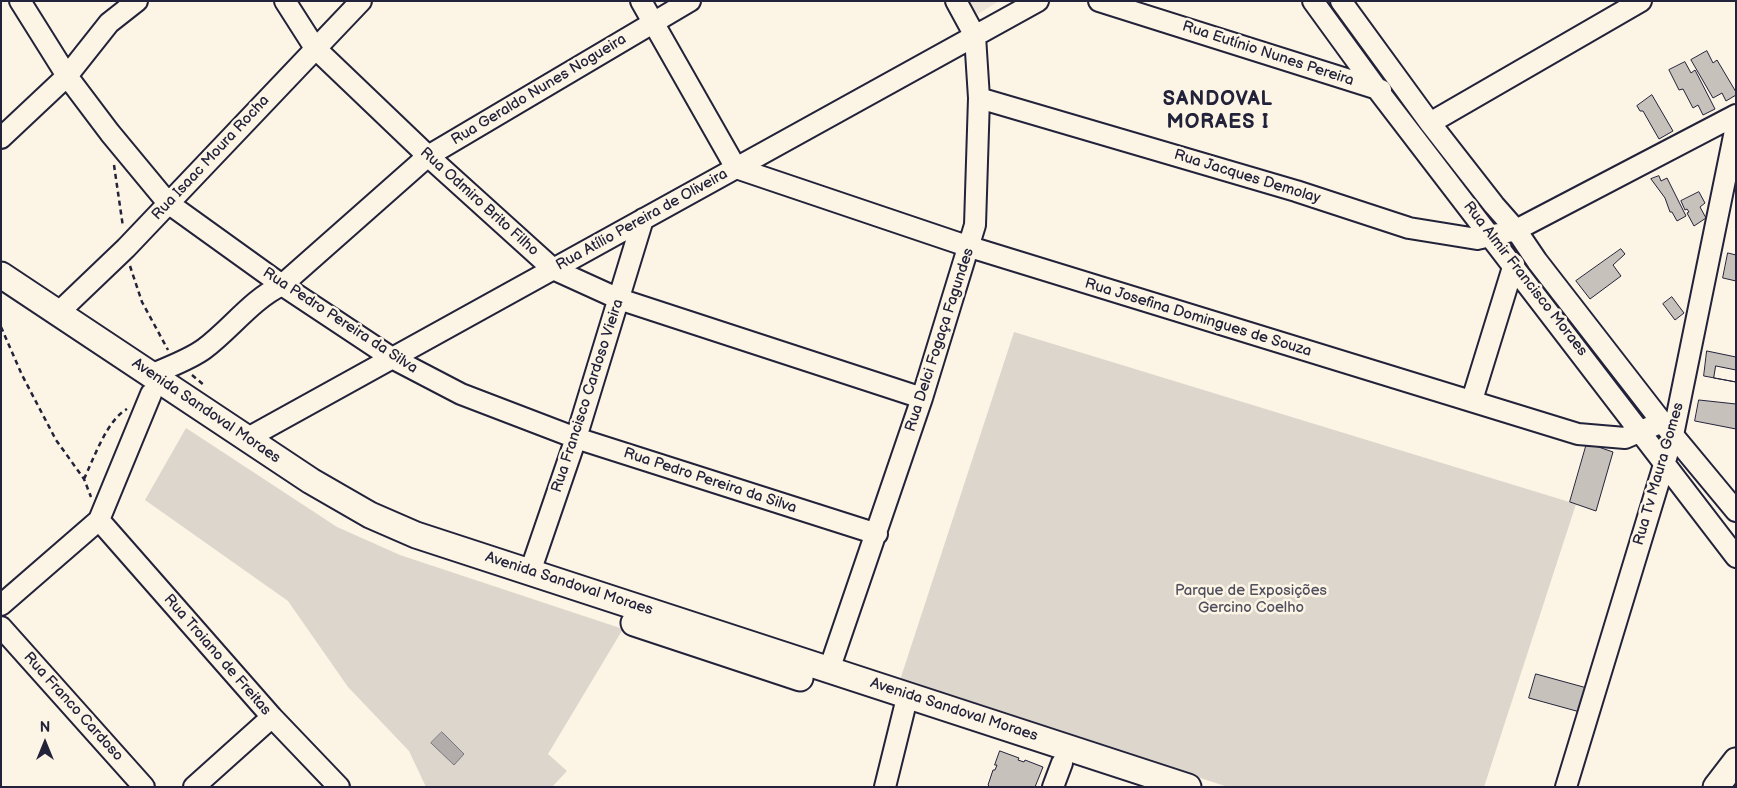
<!DOCTYPE html>
<meta charset="utf-8">
<style>
body{margin:0}
#map{position:relative;width:1737px;height:788px;overflow:hidden;background:#fcf5e5;font-family:"Balsamiq Sans",sans-serif}
canvas{display:block}
.frame{position:absolute;inset:0;border:2px solid #22223b;pointer-events:none}
.north{position:absolute;left:20px;top:718px;width:50px;height:50px;-webkit-text-stroke:4px #fcf5e5;paint-order:stroke;rotate:0deg;font-size:14px;font-weight:700;line-height:20px;text-align:center;color:#22223b}
.north::after{content:'';display:block;margin:auto;width:18px;height:22px;background:#22223b;clip-path:polygon(50% 0,100% 100%,50% 72%,0 100%)}
</style>
<div id="map">
<canvas width="1737" height="788"></canvas>
<div class="frame"></div>
<div class="north">N</div>
</div>
<script>
const g = document.querySelector('canvas').getContext('2d');
g.lineJoin = 'round';
function fill(path, color) { g.fillStyle = color; g.fill(path, 'evenodd'); }
function strokePath(path, color, width, dash) { g.strokeStyle = color; g.lineWidth = width; g.lineCap = dash ? 'butt' : 'round'; g.setLineDash(dash || []); g.stroke(path); }
function label(font, color, halo, rows, align = 'center') {
  g.font = font + ' "Balsamiq Sans",sans-serif'; g.lineWidth = 5; g.setLineDash([]); g.textBaseline = 'middle'; g.strokeStyle = halo; g.fillStyle = color; for (const [text, x, y, turn = 0] of rows) {
    g.save(); g.translate(x, y); g.rotate((+turn || 0) * Math.PI / 180); g.textAlign = isNaN(turn) ? turn : align; if (halo) g.strokeText(text, 0, 0); g.fillText(text, 0, 0); g.restore();
  }
}
const built = new Path2D(`
 M968,1H999L975,16Z`);
const green = new Path2D(`
 M1014,332L1576,504L1484,787H1228L900,680Z
 M186,428L337,527L400,555L623,629L548,754L567,771L552,787H426L409,751L348,687L288,601L145,500Z`);
const water = new Path2D(`
 M442,732L464,754L454,765L431,743Z`);
const building = new Path2D(`
 M1707,51L1713,63L1717,60L1736,92V95L1726,101L1722,93L1713,98L1691,60Z
 M1685,62L1691,73L1695,70L1715,109L1703,115L1698,105L1693,108L1683,89L1679,90L1669,70Z
 M1652,95L1673,131L1659,139L1643,111H1640L1637,106Z
 M1659,176L1661,181L1667,178L1686,216L1677,221L1672,212H1670L1665,198L1651,179Z
 M1699,192L1705,203L1700,207L1706,218L1694,226L1687,213L1689,212L1687,209L1685,210L1681,201Z
 M1621,249L1625,254L1613,265L1621,276L1590,299L1576,281Z
 M1728,253L1736,255V281L1723,278Z
 M1672,297L1684,313L1675,320L1663,304Z
 M1707,351L1736,357V382L1704,376Z
 M1716,366L1736,370V382L1714,378Z
 M1699,400L1736,404V429L1695,421Z
 M1587,443L1613,452L1596,511L1570,502Z
 M1536,674L1587,688L1580,712L1529,698Z
 M1000,751L1019,758L1018,760L1024,762L1025,760L1043,767L1035,787H990L988,785L993,770H995L997,765H995Z`);
const path = new Path2D(`
 M114,165L123,227
 M130,266L142,302L168,350
 M1,327L22,375L56,440L84,479L91,497
 M192,375L205,386
 M84,479C94,458 107,420 127,409`);
const minor = new Path2D(`
 M20,1L67,76L110,133L168,203L282,285L392,358L461,394L576,438L877,534
 M285,1L315,48L428,156L553,269L619,299L922,398
 M641,1L736,168L970,247L1578,434L1625,438L1662,422
 M1099,1L1381,90
 M1313,1L1377,89L1736,557
 M1341,1L1430,123L1494,205L1516,230L1537,261L1662,422L1736,511
 M979,98L1296,191L1409,228L1477,239L1516,230L1736,115
 M1430,123L1641,1
 M1,138L67,76L109,23L137,1
 M58,313L126,248L361,1
 M151,375C168,367 189,360 204,349C231,329 251,300 282,285L428,156L690,1
 M1472,400L1514,264
 M246,439L1038,1
 M99,520L272,717L339,787
 M530,572L576,438L643,219
 M1,605L99,520L151,394
 M1,627L144,787
 M829,670L922,398L975,225L979,98L975,36L956,1
 M194,787L272,717
 M885,787L908,694
 M1053,787L1062,763
 M1566,787L1673,435L1736,126`);
const major = new Path2D(`
 M1,275L311,481L370,515L416,535L1188,787
 M634,623L800,678
 M1716,787L1736,761`);
const streetNames = [
 ["Rua Eutínio Nunes Pereira",1268,54,18],
 ["Rua Geraldo Nunes Nogueira",539,90,-31],
 ["Rua Isaac Moura Rocha",211,158,-47],
 ["Rua Jacques Demolay",1247,177,17],
 ["Rua Odmiro Brito Filho",479,202,42],
 ["Rua Atílio Pereira de Oliveira",642,220,-29],
 ["Rua Almir Francisco Moraes",1525,279,52],
 ["Rua Josefina Domingues de Souza",1198,318,17],
 ["Rua Pedro Pereira da Silva",340,321,33],
 ["Rua Delci Fogaça Fagundes",940,340,-72],
 ["Rua Francisco Cardoso Vieira",588,396,-72],
 ["Avenida Sandoval Moraes",206,411,34],
 ["Rua Tv Maura Gomes",1659,474,-74],
 ["Rua Pedro Pereira da Silva",710,481,18],
 ["Avenida Sandoval Moraes",569,584,18],
 ["Rua Troiano de Freitas",217,655,49],
 ["Rua Franco Cardoso",73,707,48],
 ["Avenida Sandoval Moraes",954,710,18]
];
const parkNames = [
 ["Parque de Exposições",1251,591],
 ["Gercino Coelho",1251,608]
];
const districtNames = [
 ["SANDOVAL",1218,100],
 ["MORAES I",1218,123]
];
fill(built, '#ece5d8');
fill(green, '#dcd6cc');
fill(water, '#b2adab');
strokePath(water, '#78757e', 1);
fill(building, '#c6c1bb');
strokePath(building, '#22223b', 1);
strokePath(minor, '#22223b', 24);
strokePath(major, '#22223b', 29);
strokePath(path, '#22223b', 2.5, [5, 4]);
strokePath(minor, '#fcf5e5', 20);
strokePath(major, '#fcf5e5', 25);
label('15px', '#22223b', '#fcf5e5', streetNames);
label('15px', '#504f5f', '#fcf5e5', parkNames);
g.letterSpacing = '1px';
label('bold 20px', '#22223b', '#fcf5e5', districtNames);
g.letterSpacing = '0px';
</script>
